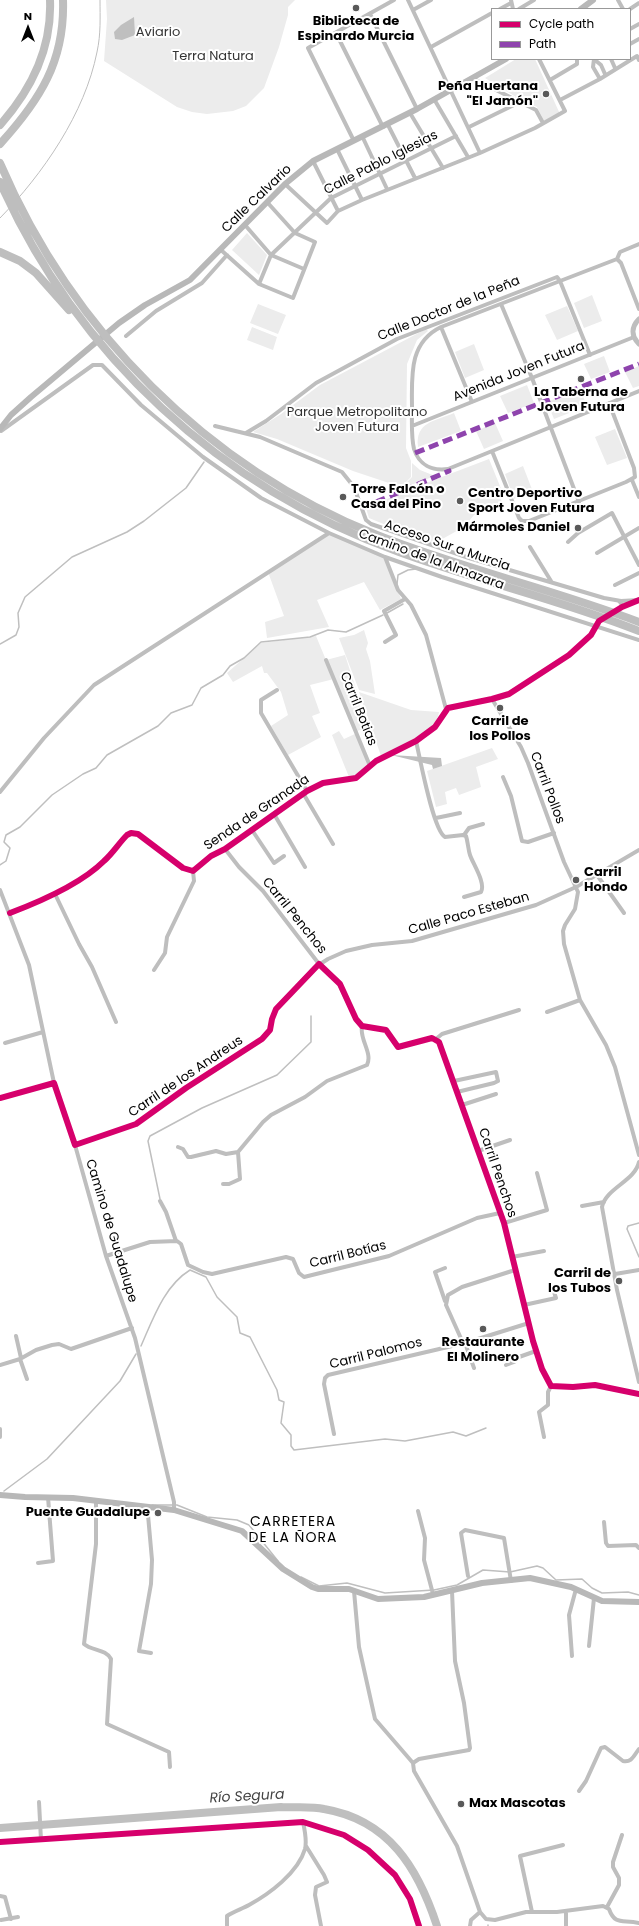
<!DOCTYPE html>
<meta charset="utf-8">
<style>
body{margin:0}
#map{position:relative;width:639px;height:1926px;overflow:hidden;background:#fff;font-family:Poppins,sans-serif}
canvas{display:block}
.legend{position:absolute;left:491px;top:8px;width:140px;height:52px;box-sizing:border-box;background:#fff;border:1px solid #999;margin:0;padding:5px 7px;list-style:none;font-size:12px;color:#000}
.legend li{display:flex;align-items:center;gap:8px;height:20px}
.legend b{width:20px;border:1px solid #999}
.north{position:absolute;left:8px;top:8px;width:40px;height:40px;-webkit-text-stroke:3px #fff;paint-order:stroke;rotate:0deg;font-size:11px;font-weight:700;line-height:16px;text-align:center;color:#000}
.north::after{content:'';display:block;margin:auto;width:14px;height:18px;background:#000;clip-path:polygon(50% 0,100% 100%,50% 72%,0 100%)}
</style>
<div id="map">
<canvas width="639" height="1926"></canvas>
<ul class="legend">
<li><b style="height:5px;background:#d6006c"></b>Cycle path</li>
<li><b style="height:5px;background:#8e44ad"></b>Path</li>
</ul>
<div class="north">N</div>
</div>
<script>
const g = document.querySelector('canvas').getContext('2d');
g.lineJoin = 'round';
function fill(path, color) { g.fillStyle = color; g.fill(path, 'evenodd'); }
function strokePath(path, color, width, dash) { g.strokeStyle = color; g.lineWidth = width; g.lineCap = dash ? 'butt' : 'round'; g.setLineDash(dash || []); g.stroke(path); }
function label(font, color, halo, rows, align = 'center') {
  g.font = font + ' Poppins,sans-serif'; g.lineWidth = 4; g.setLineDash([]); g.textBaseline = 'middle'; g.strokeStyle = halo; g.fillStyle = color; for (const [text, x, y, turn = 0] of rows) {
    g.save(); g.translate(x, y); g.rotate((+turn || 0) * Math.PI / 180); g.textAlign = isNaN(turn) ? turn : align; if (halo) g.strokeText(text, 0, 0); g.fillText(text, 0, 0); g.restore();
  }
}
const green = new Path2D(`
 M106,0H295L288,7V15L279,47L264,88L246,106L233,111L207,114L192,112L177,107L104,61L107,19Z
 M516,59H535L560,114L544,121L537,107L521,100L485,78Z
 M247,233L267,255L259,275L232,250Z
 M592,295L602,321L584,328L574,303Z
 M258,304L286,315L278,334L250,323Z
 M567,306L578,331L557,340L545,315Z
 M252,327L277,337L273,350L247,340Z
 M426,329L428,331L417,340L407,364L406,448L411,461V477L399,489L395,485L353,471L277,439L253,432L281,414L320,385Z
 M474,344L484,370L465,378L455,352Z
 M604,356L610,372L591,379L584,364Z
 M639,366V386L633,388L625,372Z
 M527,385L534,403L508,413L500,396Z
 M580,389L587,406L554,419L547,402Z
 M454,413L461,431L418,447C415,422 435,421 454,413Z
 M495,423L503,441L484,449L476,431Z
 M615,429L627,458L607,465L595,437Z
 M489,459L504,496L500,498L503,504L474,515L464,527L435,543L434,541L432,544L369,518L366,508L413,488Z
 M412,463L420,470L435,476L400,489L412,477Z
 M523,466L533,492L514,499L505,474Z
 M329,533L385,557L401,599L380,610L364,582L317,600L329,627L267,638L265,622L284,616L268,572Z
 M364,630L368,643L366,649L370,661L375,694L359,690L339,638L354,635Z
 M316,636L326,660L345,655L357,692L356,696L368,727L357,731L334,679L310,685L320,713L312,716L321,737L288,755L271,726L288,715L281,692L267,673H264L262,666L233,682L227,673L261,643Z
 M359,692L411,710L439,712C437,732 398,749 381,756Z
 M339,731L344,739L357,733L369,764L356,778L349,777L332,735Z
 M492,748L498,759L476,767L481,787L459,795L456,788L445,792L447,804L436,807L427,771Z`);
const water = new Path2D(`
 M134,17L135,35L122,40L115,39L114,32L121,25Z
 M391,755L441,758L442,766L433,769L432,765Z`);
const stream = new Path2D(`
 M397,584L398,575L408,570L416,569
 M387,613L403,604
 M0,644L16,635L19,627L18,613L25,597L72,557L127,532L144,521L186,488L204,462
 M0,865L6,861L10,848L4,842L6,835L20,827L52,795L83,774L96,768L107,755L158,726L171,713L192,705L201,688L223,675L230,666L244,658L261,642L310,637L328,630L346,632L383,615
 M160,1199L148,1141L150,1136L202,1108L277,1075L311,1042V1016
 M639,1223L628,1226L627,1229L639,1257
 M141,1346C153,1319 164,1286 190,1270L206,1277L217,1297L237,1317L240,1333L250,1337L277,1390L279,1400L284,1402L281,1423L291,1435V1446L294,1450L385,1439L405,1441L453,1432L466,1436L486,1428
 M4,1491L47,1459L120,1381L136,1354
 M152,1505H177L207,1517L237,1520L249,1525L278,1561
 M301,1577L319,1586L347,1583L385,1593L434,1590L457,1585L483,1570L510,1572L537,1566L543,1568L556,1580L582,1579L592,1588L602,1593L628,1592L639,1595
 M488,1925V1926`);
const river = new Path2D(`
 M0,1828L281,1807C295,1808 311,1806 324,1809C389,1820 418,1868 437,1926`);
const minor = new Path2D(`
 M408,0L480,153
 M511,0L513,9
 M618,0L623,9
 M500,9L511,3
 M519,9L534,0
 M630,9L639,3
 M413,10L431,0
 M370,14L417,109
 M630,29L639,24
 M336,33L383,127
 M630,44L639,39
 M431,47L492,13
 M594,59L593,67L600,79
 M596,59L595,60L601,65L605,74
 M611,59L615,68
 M472,78L536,110L543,123
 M550,80L577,64V59
 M434,99L468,157
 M560,100L600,79L637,56L639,60
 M410,113L443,168
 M388,125L415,178
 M469,127L520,102
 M363,138L387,189
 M354,141L308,48L394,0
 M337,149L362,200
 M313,161L338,211
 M285,184L327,223L338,211L362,200L480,153L535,128L565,111L539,59
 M245,225L271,255L304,269
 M221,250L259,284L293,298L315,242L295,233L267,202
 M617,259L441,327C408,343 412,377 412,409C412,422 411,436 414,449C419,465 432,471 448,469L639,391
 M617,259L621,263L639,309
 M617,259L620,252L639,244
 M259,284L271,255L331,198L456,136
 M501,304L532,378L579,502
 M441,327L472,402
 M126,336L156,311L202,283L227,255
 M215,426L260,437L342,472L354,487L366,520L371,524L469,558L604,598L621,601L639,600
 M412,426L634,337
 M1,431L93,365H102L141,405L203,457L261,498L329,533L385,557L442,577L639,640
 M246,433L266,421L316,383L397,339L557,277L560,281L590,355
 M492,451L519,518L522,521H529L626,482L635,477L634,468L609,403
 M632,480L639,497
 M568,542L578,533L612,513L639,565
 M530,547L551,581
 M597,553L639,528
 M385,557L398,590L411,605L426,635L446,709
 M615,585L639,573
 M619,601L621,603L622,607L633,602
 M385,642L396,635L384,611L405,599
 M326,660L370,766
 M277,690L261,700V713L307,791
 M492,699L521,747L528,763L564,862L578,892L575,909L565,925L563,931L564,944L580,1000L606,1045L615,1067L639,1155
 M416,741C420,758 433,830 445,837L463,835L466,836C468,842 468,849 470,855C473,864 486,883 481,892L464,897
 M503,777L511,796L522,841L528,842L554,833
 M0,792L44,738L94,685L329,533
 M303,793L333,844
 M274,814L305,867
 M436,818L460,813
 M252,830L274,863L284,856
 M464,835L469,828L483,824
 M225,849L239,867L263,891L319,964L337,980L356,1019L362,1026L386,1030L398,1047L432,1038L439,1042L504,1223L533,1341L542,1369L551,1386L573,1387L595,1385L639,1394
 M597,875L624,913
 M0,890L29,965L54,1083L75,1145L106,1256L135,1338L174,1502V1510
 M55,894L79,944L92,967L116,1022
 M10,913C39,902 82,883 104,861C113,853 119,843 127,835L131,833L138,834L183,868L193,871L211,856L225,849L307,791L323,783L356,778L376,761L416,741L435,727L448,708L492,699L509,694L569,655L591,635L598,622
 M154,970L165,953L167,937L194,881L193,871
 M547,1012L580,1000
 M436,1039L442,1034L519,1010
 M5,1043L43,1032
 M454,1081L496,1072L498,1081L494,1083L457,1092
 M0,1098L54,1083
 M462,1105L496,1094
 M75,1145L136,1124L186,1088L262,1039L270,1030L272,1019L276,1009L314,968L328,959L346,951L372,945L412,941L536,905L576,887L639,850
 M178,1147L183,1149L188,1157H191L216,1151L226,1154L238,1152L263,1122L271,1115L305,1097L327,1081L367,1065C373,1053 359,1039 362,1026
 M478,1151L510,1140
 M639,1162C635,1181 606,1188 602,1207L617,1290L639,1382
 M223,1184H229L240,1179L238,1152
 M160,1201L166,1212L176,1241
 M582,1206L604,1202
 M504,1223L547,1210L537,1173
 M106,1256L150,1242L177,1241L181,1244L188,1265L203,1272L212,1274L286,1257L293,1259L299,1273L304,1277L389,1256L477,1218L500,1213
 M512,1257L544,1251
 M615,1274L639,1270
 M445,1301L435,1272L445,1268
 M524,1305L556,1298L554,1292
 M16,1336L21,1358
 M463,1343L446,1305L448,1295L462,1287L515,1270
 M20,1359L27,1379
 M0,1365L20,1359L36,1350L52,1345L59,1344L71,1349L132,1328
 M506,1365L514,1362L519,1357L536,1351
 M474,1368L465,1343L529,1323
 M0,1429V1437
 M334,1434L324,1384L325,1378L328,1375L465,1343
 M544,1437L539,1412L548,1405V1392L551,1386
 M96,1500V1544L84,1644C92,1651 106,1649 111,1659L107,1724L169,1752L170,1767
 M150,1508L148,1515L152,1560L151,1584L139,1651L151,1653
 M418,1511L425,1538L424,1560L433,1594
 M604,1522L606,1543L608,1546L636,1545L639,1548
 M38,1563L53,1561L48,1497
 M468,1576L461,1533L465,1530L504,1538L511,1581
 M354,1591L359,1647L375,1719L413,1763
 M589,1646L594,1598
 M572,1656L569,1615L576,1589
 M413,1763L414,1771L457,1846L480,1912L486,1919L495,1920L526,1912H557L603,1906L609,1909C615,1926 623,1919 639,1923
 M413,1763L419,1759L469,1750L470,1748L464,1703L455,1661L452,1591
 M579,1791L586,1781L601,1748L605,1747L623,1761C632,1763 634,1755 639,1749
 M39,1802L41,1840
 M306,1846L324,1875L327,1882L316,1887L315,1895L321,1926
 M0,1896L5,1897L11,1919
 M607,1907L619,1885V1878L613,1867V1862L622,1835
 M532,1912L520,1856L563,1845
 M1,1920L18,1917
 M227,1926V1916C234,1911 242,1909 249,1905C269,1894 298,1873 305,1849C307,1841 305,1831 303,1822
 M470,1926L471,1920L480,1912
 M566,1926V1911`);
const tertiary = new Path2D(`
 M639,319C631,327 631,336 639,344`);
const secondary = new Path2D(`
 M581,9L593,0
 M0,429L11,415L31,397L119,323L145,305L190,280L285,184L313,161L417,109L506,59
 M0,1495L25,1497L73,1498L174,1510L242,1531L283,1569L312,1587L318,1589H349L378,1599L424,1597L482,1583L530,1578L571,1587L602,1601L639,1602`);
const motorway = new Path2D(`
 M0,125C31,90 52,48 50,0
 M0,144C40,100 65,61 63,0
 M0,163C72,331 207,467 377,535C463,569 553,589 639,622
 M0,182C77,355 221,488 399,552C478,581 561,600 639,631
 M0,252L20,261L36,273L69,310`);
const tram = new Path2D(`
 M0,218C43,174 85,113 97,52C101,34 100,17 100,0`);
const quiet = new Path2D(`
 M415,453L639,364
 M362,508L449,471L448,469`);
const cycleway = new Path2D(`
 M10,913C39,902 82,883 104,861C113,853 119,843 127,835L131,833L138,834L183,868L193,871L211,856L225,849L307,791L323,783L356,778L376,761L416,741L435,727L448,708L492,699L509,694L569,655L591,635L599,621L622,607L639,600
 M0,1098L54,1083L75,1145L136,1124L186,1088L262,1039L270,1030L272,1019L276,1009L319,964L340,984L356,1019L362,1026L386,1030L398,1047L432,1038L439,1042L504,1223L533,1341L542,1369L551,1386L573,1387L595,1385L639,1394
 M0,1842L303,1822L344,1835L368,1850L395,1875L410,1899L419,1926`);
const markers = [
 [356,8,4,"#595959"],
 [546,94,4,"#595959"],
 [581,379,4,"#595959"],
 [343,497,4,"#595959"],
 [460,501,4,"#595959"],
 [578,528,4,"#595959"],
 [500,708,4,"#595959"],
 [576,880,4,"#595959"],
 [619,1281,4,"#595959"],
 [483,1329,4,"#595959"],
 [158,1513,4,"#595959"],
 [461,1804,4,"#595959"]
];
const poiNames = [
 ["Biblioteca de",356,22],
 ["Espinardo Murcia",356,37],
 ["Peña Huertana",538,87,"right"],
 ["\"El Jamón\"",538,102,"right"],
 ["La Taberna de",581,393],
 ["Joven Futura",581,408],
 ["Torre Falcón o",351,490,"left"],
 ["Casa del Pino",351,505,"left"],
 ["Centro Deportivo",468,494,"left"],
 ["Sport Joven Futura",468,509,"left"],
 ["Mármoles Daniel",570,528,"right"],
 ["Carril de",500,722],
 ["los Pollos",500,737],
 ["Carril",584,873,"left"],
 ["Hondo",584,888,"left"],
 ["Carril de",611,1274,"right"],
 ["los Tubos",611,1289,"right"],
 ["Restaurante",483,1343],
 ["El Molinero",483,1358],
 ["Puente Guadalupe",150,1513,"right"],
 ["Max Mascotas",469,1804,"left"]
];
const parkNames = [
 ["Aviario",158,33],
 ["Terra Natura",213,57],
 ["Parque Metropolitano",357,413],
 ["Joven Futura",357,428]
];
const streetNames = [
 ["Calle Pablo Iglesias",381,163,-27],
 ["Calle Calvario",257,199,-44],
 ["Calle Doctor de la Peña",449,309,-22],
 ["Avenida Joven Futura",519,372,-22],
 ["Acceso Sur a Murcia",447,546,19],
 ["Camino de la Almazara",431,560,20],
 ["Carril Botias",358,709,68],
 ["Carril Pollos",547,788,69],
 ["Senda de Granada",257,813,-34],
 ["Calle Paco Esteban",469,914,-16],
 ["Carril Penchos",294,916,51],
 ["Carril de los Andreus",186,1077,-34],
 ["Carril Penchos",497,1173,71],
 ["Camino de Guadalupe",111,1231,73],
 ["Carril Botías",348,1255,-14],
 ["Carril Palomos",376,1354,-14]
];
const neighbourhoodNames = [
 ["CARRETERA",293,1522],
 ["DE LA ÑORA",293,1538]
];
const waterNames = [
 ["Río Segura",247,1797,-3]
];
fill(green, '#ececec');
fill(water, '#bfbfbf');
strokePath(stream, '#bfbfbf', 1.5);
strokePath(river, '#bfbfbf', 8);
strokePath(minor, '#bebebe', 4);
strokePath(tertiary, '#bebebe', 5);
strokePath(secondary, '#b8b8b8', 6);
strokePath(motorway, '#bebebe', 8);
strokePath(tram, '#bebebe', 1);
strokePath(quiet, '#8e44ad', 5, [10, 5]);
strokePath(cycleway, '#d6006c', 6);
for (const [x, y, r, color] of markers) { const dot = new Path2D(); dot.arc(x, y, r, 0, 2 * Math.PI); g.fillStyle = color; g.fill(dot); strokePath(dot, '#fff', 1.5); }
label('bold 13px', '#000', '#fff', poiNames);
label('13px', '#333', '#fff', parkNames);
label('13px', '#000', '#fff', streetNames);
g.letterSpacing = '1px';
label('14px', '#000', '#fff', neighbourhoodNames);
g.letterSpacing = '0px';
label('italic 14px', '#444', '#fff', waterNames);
</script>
